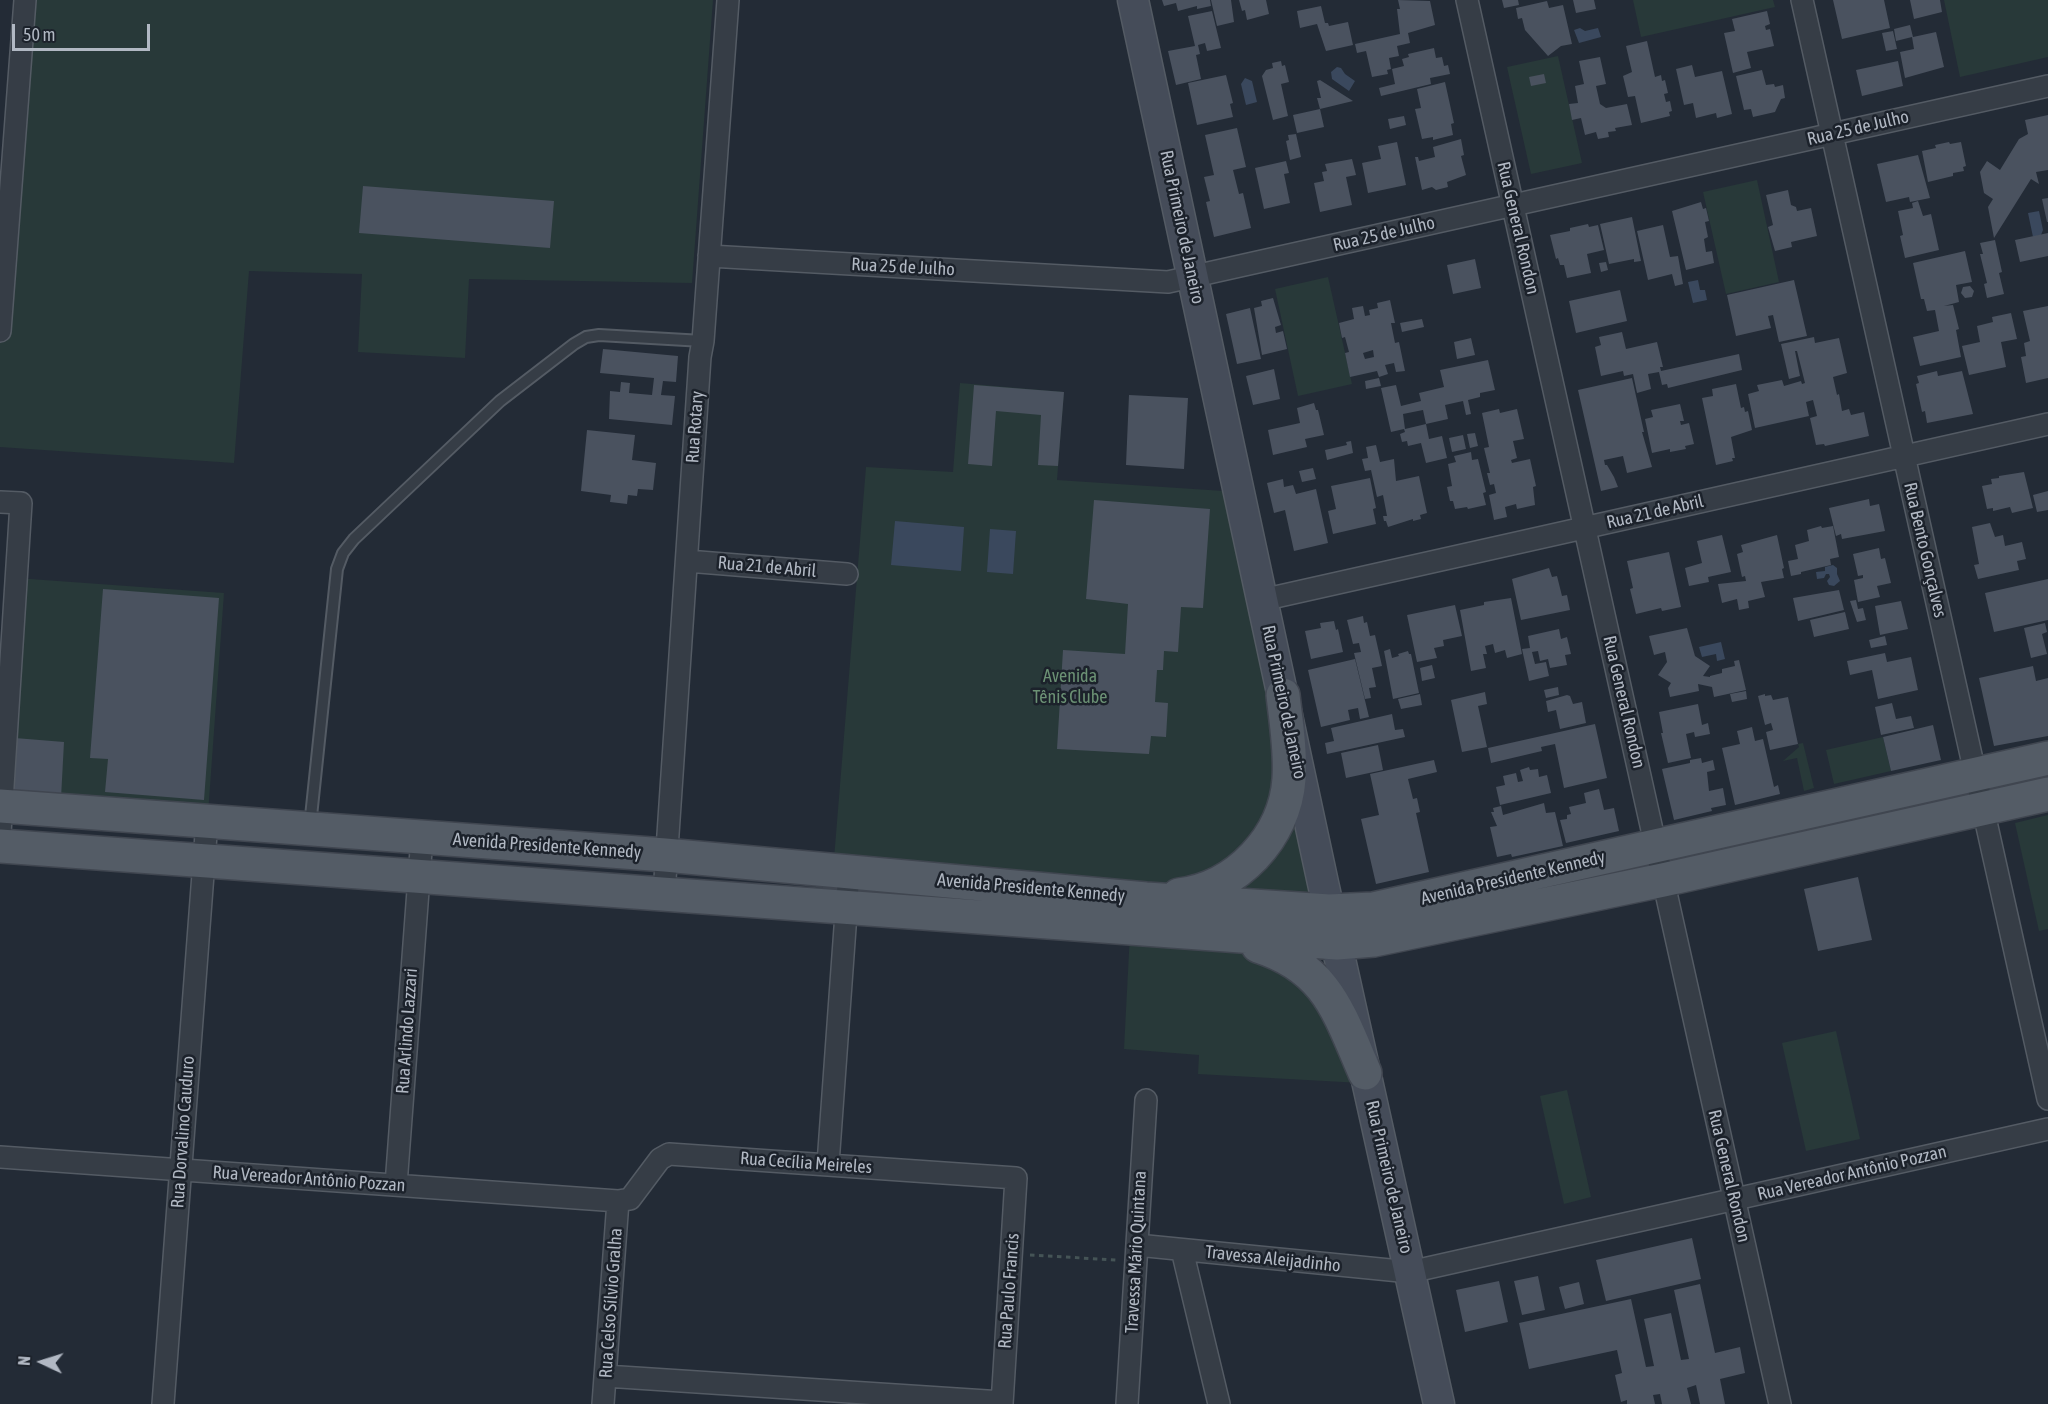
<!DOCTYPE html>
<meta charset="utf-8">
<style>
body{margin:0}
#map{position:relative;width:2048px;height:1404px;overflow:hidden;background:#232b36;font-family:"Asap Condensed",sans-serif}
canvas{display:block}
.north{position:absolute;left:12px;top:1332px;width:60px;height:60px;-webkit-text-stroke:4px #1c222b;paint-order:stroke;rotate:274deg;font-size:16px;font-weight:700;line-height:24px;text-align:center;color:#b1b8c3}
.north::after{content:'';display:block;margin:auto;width:21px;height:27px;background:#b1b8c3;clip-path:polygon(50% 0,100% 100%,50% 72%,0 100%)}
.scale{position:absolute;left:12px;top:24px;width:138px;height:27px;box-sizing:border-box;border:3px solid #b1b8c3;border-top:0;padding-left:8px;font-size:18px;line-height:21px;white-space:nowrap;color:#b1b8c3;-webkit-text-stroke:4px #1c222b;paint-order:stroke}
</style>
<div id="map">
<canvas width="2048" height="1404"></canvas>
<div class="north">N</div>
<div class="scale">50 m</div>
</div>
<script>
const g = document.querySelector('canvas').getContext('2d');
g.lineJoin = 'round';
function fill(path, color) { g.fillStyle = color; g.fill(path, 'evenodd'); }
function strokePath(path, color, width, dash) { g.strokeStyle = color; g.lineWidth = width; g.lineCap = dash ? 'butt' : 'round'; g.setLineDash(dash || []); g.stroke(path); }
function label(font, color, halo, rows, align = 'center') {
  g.font = font + ' "Asap Condensed",sans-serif'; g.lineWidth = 5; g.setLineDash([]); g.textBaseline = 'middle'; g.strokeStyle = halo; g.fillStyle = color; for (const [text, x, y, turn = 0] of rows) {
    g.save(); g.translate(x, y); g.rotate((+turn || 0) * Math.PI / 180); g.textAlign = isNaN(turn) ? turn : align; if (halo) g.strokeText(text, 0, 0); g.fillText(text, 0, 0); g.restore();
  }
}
const green = new Path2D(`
 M25,0H713L692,283L469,279L465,358L358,352L362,274L249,271L234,463L0,447V331Z
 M1633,0H1773L1775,7L1641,37Z
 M1944,0H2048V57L1960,77Z
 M1558,56L1582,163L1531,174L1507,67Z
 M1757,180L1779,282L1726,294L1703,192Z
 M1328,277L1352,384L1298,396L1275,289Z
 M960,383L1064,392L1057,480L1239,492L1283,695L1282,812L1187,894L833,871L866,467L953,472Z
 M16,578L224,593L208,814L1,798Z
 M1883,737L1891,771L1834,784L1826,750Z
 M1803,743L1814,788L1804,791L1797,758L1783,761L1799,747L1798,744Z
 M1297,784L1323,903L1202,896Z
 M2048,815V929L2039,931L2015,823Z
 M1130,933L1257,951L1304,977L1361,1083L1198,1074L1199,1055L1124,1049Z
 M1836,1031L1860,1139L1806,1151L1782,1043Z
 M1567,1090L1591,1197L1564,1204L1540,1096Z`);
const water = new Path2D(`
 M1580,28L1585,31L1598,28L1601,37L1579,43L1574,30Z
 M1337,67L1341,68L1345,74L1355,81L1349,91L1332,79L1331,72Z
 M1245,78L1252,81L1257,102L1246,105L1241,84Z
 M2039,211L2043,230L2041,235L2033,237L2028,213Z
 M1698,280L1700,290H1705L1707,300L1693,303L1688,282Z
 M895,521L964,527L961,571L891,565Z
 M990,529L1016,531L1013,574L987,572Z
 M1833,565L1837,568V574L1840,581L1834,586L1829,585L1827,581L1830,577L1829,574H1826L1824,578L1817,579L1816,572L1825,571V567Z
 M1721,642L1725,659L1717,661L1716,654L1702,657L1699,647Z`);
const building = new Path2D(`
 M1162,0H1210L1211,6L1197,9V6L1178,11L1176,3L1164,6Z
 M1211,0H1231L1234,22L1217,26Z
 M1239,0H1266L1269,14L1247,20L1245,10L1242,11Z
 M1398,0L1430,1L1435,25L1408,33L1410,43L1397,46L1399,56L1389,58L1391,69L1387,70L1388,74L1372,77L1366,51L1357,53L1355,44L1400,34L1397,9H1400Z
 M1502,0H1518L1519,5L1504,8Z
 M1573,0H1594L1596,9L1576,13Z
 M1833,0H1884L1890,28L1842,39Z
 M1910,0H1940L1942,12L1914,19Z
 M1547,1L1549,8L1563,5L1572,44L1561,46L1548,56L1525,30L1522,18L1518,19L1516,8Z
 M1321,6L1325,23H1328L1329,26L1348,22L1353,45L1326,51L1317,24L1300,28L1297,11Z
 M1212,11L1221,48L1207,51L1205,43L1198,45L1200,54L1196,55L1201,79L1176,85L1168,51L1195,46L1188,16Z
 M1767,11L1770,24L1765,26L1766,30L1770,29L1774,46L1747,52L1751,68L1733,73L1724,33L1735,31L1732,19Z
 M1910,25L1913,37L1936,32L1944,67L1905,78L1900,52L1914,49L1912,37L1896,41L1894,29Z
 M1893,31L1897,49L1886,51L1882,33Z
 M1647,41L1655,77L1661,75L1662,81L1665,80L1668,93L1664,94L1666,102L1670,101L1672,111L1669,112L1670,116L1641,123L1635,96L1628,97L1623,76L1632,72L1626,46Z
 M1434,48L1436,58L1442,57L1444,66L1448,65L1450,74L1430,78L1431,84L1381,96L1379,88L1395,84L1392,69L1404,66L1402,59L1409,57L1408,54Z
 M1600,57L1606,84L1596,86L1600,104L1606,108L1627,104L1632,125L1615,128L1616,131L1608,132L1609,137L1598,139L1596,132L1585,135L1581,118L1572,120L1569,104L1578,103L1575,86L1584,84L1579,61Z
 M1281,61L1282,66L1285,65L1289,82L1281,84L1288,116L1273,120L1262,76L1266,70L1273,68L1272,63Z
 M1898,61L1903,86L1862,96L1856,70Z
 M1692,65L1695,77L1722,71L1732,114L1717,118L1716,113L1696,118L1693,103L1684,105L1676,69Z
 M1762,70L1766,85L1774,84L1775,87L1783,85L1785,98L1781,99L1775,112L1753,117L1751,109L1744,110L1736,76Z
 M1544,74L1546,83L1531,86L1529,77Z
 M1226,75L1233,103L1230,104L1233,117L1197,125L1188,83Z
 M1320,80L1353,101L1320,109L1317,98H1321L1317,81Z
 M1445,82L1454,123L1451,124L1453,135L1433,140V137L1422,139L1415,109L1421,108L1417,89Z
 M1320,109L1324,127L1297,133L1293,115Z
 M2048,115V170L2036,172L2039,184L2031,179L1994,238L1988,207L1993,199L1984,193L1980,172L1987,161L2000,170L2019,139L2028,134L2025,120Z
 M1404,116L1406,125L1390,129L1388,119Z
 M1237,128L1246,167L1233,170L1239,194L1243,193L1251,228L1214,237L1206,202L1210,201L1204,177L1214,175L1205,135Z
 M1296,134L1301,157L1290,160L1286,141L1289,140L1288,135Z
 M1461,139L1464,155L1461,156L1466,175L1447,182L1448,187L1436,190L1432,187L1422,190L1415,157H1418L1419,161L1435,157L1433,147Z
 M1397,142L1406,185L1368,193L1362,163L1381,159L1378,146Z
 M1949,142L1950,144L1961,142L1966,166L1963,167L1964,171L1953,173V176L1928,182L1922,151L1936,148L1935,145Z
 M1918,155L1930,198L1910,202L1909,197L1886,202L1877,164Z
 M1352,159L1356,175L1346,177L1352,205L1320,212L1314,183L1324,181L1322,172L1327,171L1325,164Z
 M1286,161L1289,173L1284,174L1290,203L1264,209L1255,168Z
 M363,186L554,201L550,248L359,233Z
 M1788,190L1791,205L1796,207L1797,211L1811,208L1817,236L1791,242L1792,247L1775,251L1768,227L1773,225L1766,195Z
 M2048,198V222H2047L2042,199Z
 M1918,201L1923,216L1931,214L1939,250L1905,258L1900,236L1903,235L1898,211L1913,208L1912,203Z
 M1701,202L1703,209L1706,208L1709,221L1705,222L1708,237L1704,239L1706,252L1712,251L1714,263L1686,270L1672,211Z
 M1632,217L1641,261L1634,262V259L1609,264L1600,224Z
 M1588,224L1589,227L1598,225L1604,250L1587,254L1591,273L1567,278L1564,265H1560L1558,258L1556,259L1550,235L1570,231V228Z
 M1663,225L1670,257L1678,256L1683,284L1675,286L1672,274L1648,280L1637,231Z
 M2048,233V256L2020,262L2015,240Z
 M1995,240L2002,272L1999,273L2004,294L1987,298L1984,284L1987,283L1980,254H1983L1980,243Z
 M1965,251L1972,282L1956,285L1959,302L1944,306L1953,305L1959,329L1956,330L1961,357L1920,366L1913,337L1939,331L1935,310L1927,311L1924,299H1921L1913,263Z
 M1475,259L1481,288L1453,294L1447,265Z
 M1606,262L1608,270L1601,272L1599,263Z
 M1794,280L1807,336L1779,342L1773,315L1768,316L1771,328L1736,336L1727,295Z
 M1970,286L1974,291L1972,297L1965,298L1961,293L1963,287Z
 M1620,290L1627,321L1576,333L1569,301Z
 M1273,298L1281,325L1275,327L1276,333L1283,331L1287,349L1262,355L1254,308L1262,306L1261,301Z
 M1390,300L1395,323H1391L1395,343L1399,342L1405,371L1396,372L1394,363L1385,365L1388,374L1379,377L1377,371L1350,377L1345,353L1349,352L1345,337L1342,338L1339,323L1354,319L1352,308L1363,306L1365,316L1370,315L1369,310L1378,308L1377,303ZM1373,350L1374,357L1365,359L1363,353Z
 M2048,306V378L2026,383L2021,357L2026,356L2024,343L2030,341L2023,311Z
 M1250,308L1261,359L1237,364L1226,314Z
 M2011,313L2017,339L2001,342L2006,367L1969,375L1962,346L1980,342L1977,326L1993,322L1992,317Z
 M1422,319L1424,327L1402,332L1400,323Z
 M1622,332L1626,349L1657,342L1663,367H1660L1661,371L1739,354L1742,370L1668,388L1667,384L1662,385L1659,372L1648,374L1651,389L1637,393L1633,374L1624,376L1623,371L1601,376L1595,347L1601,345L1599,337Z
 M1814,337L1815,343L1839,338L1847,373L1833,377L1837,395L1839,394L1842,411L1849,409L1851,415L1864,412L1869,436L1825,446L1824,444L1816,445L1810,418L1817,416L1813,400L1806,402L1809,416L1755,428L1748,394L1759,391L1757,385L1782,380L1784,386L1801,381L1802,384L1805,383L1797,351H1795L1800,376L1789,379L1781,344Z
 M1471,338L1475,355L1457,359L1454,342Z
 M603,349L678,356L676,382L663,381L661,395L675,396L672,425L609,419L610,391L620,392L621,382L630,383L629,393L652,395L654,378L600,373Z
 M1488,360L1495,390L1480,393V397L1468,400L1471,414L1466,415L1463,401L1445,405L1448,419L1426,424L1423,410L1403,414L1405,429L1426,424L1429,439L1442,436L1447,458L1426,463L1421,443L1408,446L1407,441L1402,442L1400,434L1405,432L1404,429L1391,432L1381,388L1396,385L1401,406L1421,401L1419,393L1444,387L1440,370Z
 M1274,369L1280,399L1253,405L1246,376Z
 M1937,371L1938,376L1962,371L1973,414L1927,423L1925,411L1922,412L1916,384L1919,383L1917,376Z
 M1379,378L1381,386L1366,389L1365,381Z
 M1632,378L1644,432H1642L1652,467L1627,473L1623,456L1604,460L1605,465H1607L1614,477L1618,487L1601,491L1578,390Z
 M1736,384L1741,408L1744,407L1745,412L1748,411L1752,430L1731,437L1735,458H1732L1733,461L1716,465L1702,398L1713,396L1712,389Z
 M974,385L1064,392L1058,466L1038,465L1041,415L996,411L992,466L968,464Z
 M1129,395L1188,398L1184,469L1126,465Z
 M1314,403L1316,410H1318L1324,435L1305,439L1307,447L1273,455L1268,430L1300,423L1297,408Z
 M1680,404L1684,421H1680L1681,425L1689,423L1694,444L1685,446L1686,449L1670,452V449L1652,453L1645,419L1653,417L1651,410Z
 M1499,409L1500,413L1517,409L1524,439L1513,441L1517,458L1511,460L1512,463L1530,459L1536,486L1533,487L1535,505L1517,509L1516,504L1505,507L1507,517L1494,520L1489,495L1496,493L1494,484L1490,485L1487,473H1490L1484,448L1489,447L1482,413Z
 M587,430L635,435L632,460L656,463L653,490L638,489L637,496L628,495L627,504L610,502L611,495L581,491Z
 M1475,433L1478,446L1470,448L1467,434Z
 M1463,435L1466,449L1452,452L1449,438Z
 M1351,441L1353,453L1327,460L1325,450L1347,445L1346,442Z
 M1376,445L1380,462L1394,459L1396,481L1419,476L1427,513L1420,515L1421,519L1413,521V519L1388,527L1386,521H1384L1383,516H1387L1383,495L1377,497L1371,470L1365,471L1362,459L1368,458L1366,447Z
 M1471,452L1472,460L1478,459L1486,492L1483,493L1486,505L1468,509L1467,507L1455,509L1453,501H1450L1447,487L1452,486L1448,464L1456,462L1454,456Z
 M1313,468L1316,479L1302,482L1299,471Z
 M2024,472L2033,508L2012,513L2010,507L1993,511V508L1987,509L1982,486L1992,484L1991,479L1999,478V476Z
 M1370,478L1376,508L1373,509L1376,524L1333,534L1328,511L1336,509L1331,486Z
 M1283,479L1284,487L1293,485L1296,494L1316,489L1328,543L1294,551L1285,510L1274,513L1267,483Z
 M2048,491V510L2037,512L2033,495Z
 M1869,499L1870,506L1879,504L1885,531L1842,539L1841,534L1836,536L1829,508Z
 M1094,500L1210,509L1203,608L1181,607L1178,652L1164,651L1163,670H1157L1155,702L1168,703L1166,737L1151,736L1149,754L1057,749L1063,650L1125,654L1128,604L1086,599Z
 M1990,523L1995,537L2003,535L2005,546L2022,542L2026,559L2017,561L2019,570L1978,579L1974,565L1979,564L1972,527Z
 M1821,526L1822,528L1833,526L1839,557L1830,559L1831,565L1801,572V574L1791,576L1788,561L1798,559L1795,545L1809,541L1807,530Z
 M1722,535L1731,572L1708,577L1709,582L1689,586L1685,568L1702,563L1697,541Z
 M1777,535L1784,568L1782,569L1784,578L1761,582L1765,597L1748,601L1749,608L1739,610L1737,599L1722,603L1718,584L1746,581L1745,576L1742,577L1737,554L1743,552L1741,545Z
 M1879,548L1881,559L1885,558L1891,583L1877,586L1880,597L1858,602L1854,580L1863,578V575L1858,576L1853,554Z
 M1669,552L1681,607L1662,611L1661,608L1636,614L1630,589L1633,588L1627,561Z
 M1549,568L1552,577L1557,576L1562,596L1567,595L1570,610L1521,620L1512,579Z
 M2048,579V620L1994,632L1985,593Z
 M103,589L219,598L204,800L105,792L108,759L90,758Z
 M1839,590L1844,610L1798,621L1793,598Z
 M1511,598L1522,654L1507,658L1505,650L1495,653L1493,644L1485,646L1487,654H1483L1486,668L1471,671L1460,610L1484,605V602Z
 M1856,600L1858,609L1863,608L1866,620L1857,622L1850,601Z
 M1901,601L1908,629L1880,635L1875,606Z
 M1455,605L1462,636L1443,640L1444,646L1434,648L1437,658L1417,662L1407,615Z
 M1845,612L1849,629L1814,637L1810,620Z
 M1363,616L1364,623L1367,622L1370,636L1375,635L1382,666L1372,668L1376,687L1369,688L1371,698L1365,699L1354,653L1361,652L1359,643L1353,644L1347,620Z
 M1334,621L1336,630L1338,629L1343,652L1311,659L1305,631L1321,628L1320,623Z
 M2045,623L2047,632L2042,634L2047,654L2031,658L2024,628Z
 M1687,628L1695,656L1710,666L1703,676L1710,677V676L1722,673V669L1735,666L1734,661L1739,660L1746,690L1714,697L1712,687L1698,684L1699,691L1670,697L1668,688L1671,683L1658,675L1667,662L1665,652L1654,655L1649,636Z
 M1559,629L1561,639L1567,637L1571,654L1565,655L1567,665L1550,668L1548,659L1540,661L1538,651L1532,652L1535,664L1546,662L1549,676L1529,681L1522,649L1530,648L1528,636Z
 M1885,636L1887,645L1871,648L1869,640Z
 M1390,649L1392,658L1399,656L1398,654L1408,651L1409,654H1411L1419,693L1393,699L1384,651Z
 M1885,653L1887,662L1911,657L1918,690L1878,699L1872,670L1850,675L1847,661Z
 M1355,659L1369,717L1360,719L1358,708L1348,710L1350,720L1321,727L1308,670Z
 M1432,665L1435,678L1422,681L1420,668Z
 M2033,666L2036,681L2048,678V736L1994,746L1979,678Z
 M1558,687L1559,695L1546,698L1544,690Z
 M1746,691L1747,699L1732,702L1730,694Z
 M1485,692L1487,704L1478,706L1487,747L1462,752L1451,700Z
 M1420,694L1422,705L1401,709L1398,699Z
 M1765,694V696L1771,695L1773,700L1788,697L1798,744L1770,750L1766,732L1773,730L1771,723L1765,725L1758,696Z
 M1567,695L1570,696L1573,704L1582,702L1586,723L1560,729L1556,710L1548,712L1546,701Z
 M1892,703L1896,719L1911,716L1914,728L1881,735L1875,707Z
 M1698,704L1702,725L1708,723L1710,734L1695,737L1694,732L1686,734L1691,758L1668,763L1661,733H1663L1659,712Z
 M1392,714L1395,730L1403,729L1405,737L1327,754L1325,743L1334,741L1331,728Z
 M1595,724L1607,778L1564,788L1555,744L1541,747L1542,751L1491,763L1488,748Z
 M1933,725L1941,760L1891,771L1883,737Z
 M1752,727L1755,741L1763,739L1774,787L1778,785L1780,794L1735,805L1722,748L1740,744L1737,731Z
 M15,738L64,742L61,798L11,795Z
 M1378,745L1383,770L1346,778L1341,753Z
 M1701,758L1702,763L1713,760L1715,770L1707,772L1709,791L1723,788L1726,805L1711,808L1712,811L1674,820L1662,769L1690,763V760Z
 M1434,760L1437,772L1408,779L1413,799L1417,798L1420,812L1416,813L1429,872L1376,884L1361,819L1379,815L1370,774Z
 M1529,767L1530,770L1538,769L1539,777L1547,775L1551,793L1500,805L1496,787L1505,785L1503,776L1516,773L1518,782L1523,781L1520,770Z
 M1599,789L1604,810L1614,808L1619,831L1566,843L1560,820L1567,819V815L1571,814L1569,807L1586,803L1584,793Z
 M1544,803L1546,813L1555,812L1563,846L1512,857L1511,854L1497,857L1490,827L1497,826L1491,812H1494L1493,808L1501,806L1503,815Z
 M1858,877L1872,940L1818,951L1804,889Z
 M1692,1238L1701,1279L1606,1301L1596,1260Z
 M1538,1276L1545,1310L1522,1315L1514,1281Z
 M1499,1281L1508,1322L1465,1332L1456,1290Z
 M1579,1282L1584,1304L1565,1309L1559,1287Z
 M1700,1284L1715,1353L1740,1347L1745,1373L1720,1379L1725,1404H1700L1696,1385L1687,1388L1691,1404H1662L1660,1394L1653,1395L1655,1404H1627V1400L1621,1402L1615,1375L1622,1373L1617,1350L1529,1369L1519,1323L1631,1299L1646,1367L1654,1366L1644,1319L1671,1313L1681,1360L1689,1359L1674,1290Z`);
const path = new Path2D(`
 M1030,1255L1116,1260`);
const lane = new Path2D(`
 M310,826L337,569L343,553L354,539L500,401L574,344L586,337L599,335L703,341`);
const street = new Path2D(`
 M1467,0L1780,1404
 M1802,0L2048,1099
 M709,256L1168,282L2048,86
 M0,331L25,0
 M0,502L21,503L0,833
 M687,561L847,574
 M1262,600L2048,424
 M664,894L700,357L703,341L728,0
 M0,1157L618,1201L630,1199L660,1159L669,1154L1016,1178L1002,1404
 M828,1164L849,872
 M396,1185L422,837
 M1137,1245L1410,1272L2048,1129
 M1182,1250L1219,1404
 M605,1376L1002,1402
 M163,1404L207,821
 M603,1404L618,1201
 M1127,1404L1146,1100`);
const secondary = new Path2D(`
 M1133,0L1323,883L1439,1404`);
const primary = new Path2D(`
 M0,806L665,855L1146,899L1329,911L1373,909L2048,758
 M0,846L1337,943L1374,940L1663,880L2048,794
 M1179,895C1237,888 1285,837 1289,779C1291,751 1286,722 1283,695
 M1258,946C1327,968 1338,1011 1365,1073`);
const streetNames = [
 ["Rua 25 de Julho",1858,128,-13],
 ["Rua Primeiro de Janeiro",1182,227,78],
 ["Rua General Rondon",1518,228,77],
 ["Rua 25 de Julho",1384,234,-13],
 ["Rua 25 de Julho",903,267,3],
 ["Rua Rotary",695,427,-86],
 ["Rua 21 de Abril",1655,512,-13],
 ["Rua Bento Gonçalves",1925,550,77],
 ["Rua 21 de Abril",767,567,5],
 ["Rua Primeiro de Janeiro",1284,702,78],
 ["Rua General Rondon",1624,702,77],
 ["Avenida Presidente Kennedy",547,846,4],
 ["Avenida Presidente Kennedy",1513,878,-13],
 ["Avenida Presidente Kennedy",1031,888,5],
 ["Rua Arlindo Lazzari",407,1031,-86],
 ["Rua Dorvalino Cauduro",183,1132,-86],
 ["Rua Cecília Meireles",806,1163,4],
 ["Rua Vereador Antônio Pozzan",1852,1173,-13],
 ["Rua General Rondon",1729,1176,77],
 ["Rua Primeiro de Janeiro",1389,1177,77],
 ["Rua Vereador Antônio Pozzan",309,1179,4],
 ["Travessa Mário Quintana",1136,1252,-87],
 ["Travessa Aleijadinho",1273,1259,6],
 ["Rua Paulo Francis",1009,1291,-86],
 ["Rua Celso Sílvio Gralha",611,1303,-86]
];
const parkNames = [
 ["Avenida",1070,676],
 ["Tênis Clube",1070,697]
];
fill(green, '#283939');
fill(water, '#3a485d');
fill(building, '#4a525f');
strokePath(lane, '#545b64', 14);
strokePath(street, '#545b64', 24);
strokePath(secondary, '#545b64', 33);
strokePath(primary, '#404650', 36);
strokePath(path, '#455456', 3, [4.5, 4.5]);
strokePath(lane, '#363d46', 10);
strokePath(street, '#363d46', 21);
strokePath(secondary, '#454c59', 30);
strokePath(primary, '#545c66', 33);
label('18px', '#b1b8c3', '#1c222b', streetNames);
label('18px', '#6b9174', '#1c222b', parkNames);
</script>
